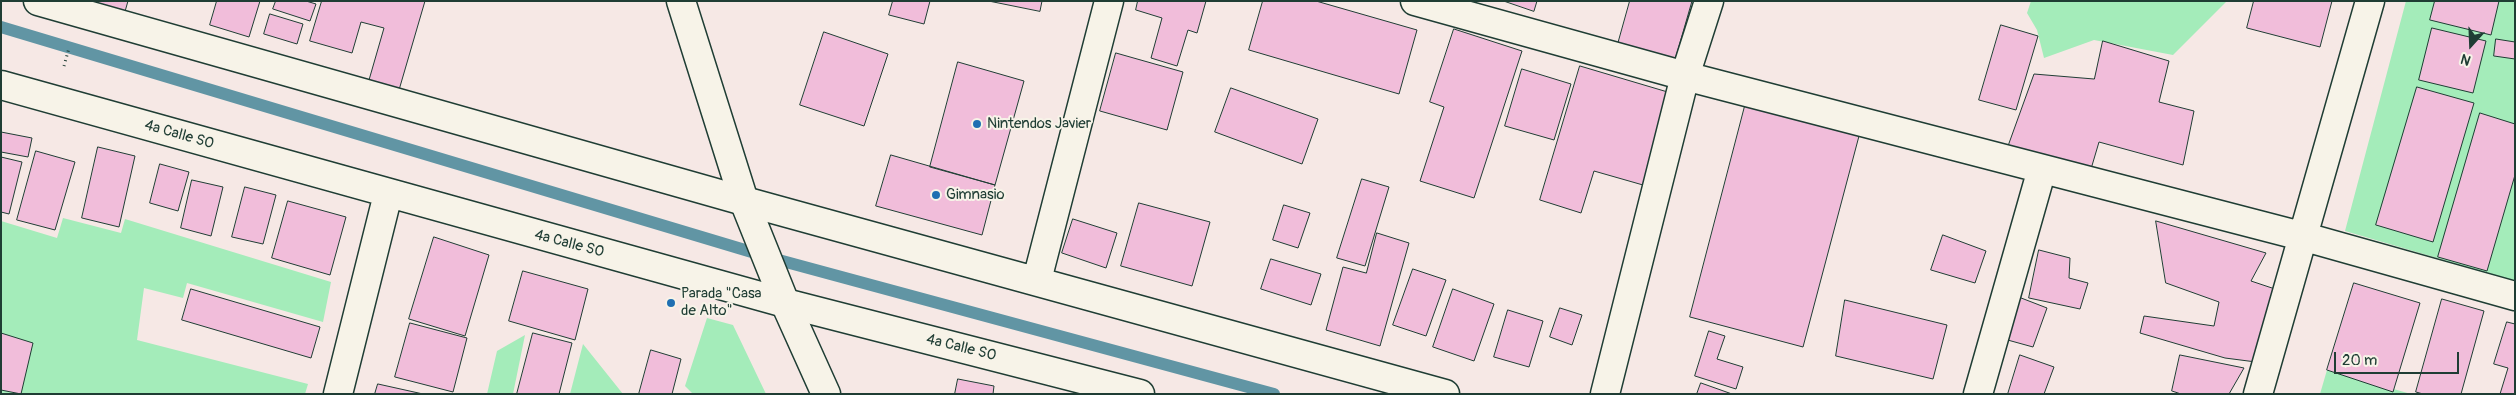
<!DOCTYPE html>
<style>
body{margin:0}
#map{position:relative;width:2516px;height:395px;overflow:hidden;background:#f6e8e5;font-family:Pangolin,sans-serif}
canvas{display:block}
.frame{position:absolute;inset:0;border:2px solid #1f3d34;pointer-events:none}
.north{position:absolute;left:2446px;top:20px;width:50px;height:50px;-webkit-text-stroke:4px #f7f3e8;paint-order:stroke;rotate:200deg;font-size:14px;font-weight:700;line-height:20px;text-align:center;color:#1f3d34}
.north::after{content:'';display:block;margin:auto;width:18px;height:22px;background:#1f3d34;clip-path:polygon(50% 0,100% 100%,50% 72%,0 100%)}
.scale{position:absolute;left:2334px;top:352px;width:125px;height:22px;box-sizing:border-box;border:2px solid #1f3d34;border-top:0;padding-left:6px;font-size:15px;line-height:18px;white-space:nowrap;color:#1f3d34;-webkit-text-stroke:4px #f7f3e8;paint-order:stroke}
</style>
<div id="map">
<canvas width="2516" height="395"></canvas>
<div class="frame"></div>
<div class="north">N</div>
<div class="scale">20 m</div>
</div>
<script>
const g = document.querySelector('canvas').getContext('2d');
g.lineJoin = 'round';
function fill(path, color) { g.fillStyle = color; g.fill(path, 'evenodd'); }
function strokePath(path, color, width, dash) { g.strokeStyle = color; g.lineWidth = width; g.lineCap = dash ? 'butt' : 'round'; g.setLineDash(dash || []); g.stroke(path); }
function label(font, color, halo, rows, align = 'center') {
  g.font = font + ' Pangolin,sans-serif'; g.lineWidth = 4; g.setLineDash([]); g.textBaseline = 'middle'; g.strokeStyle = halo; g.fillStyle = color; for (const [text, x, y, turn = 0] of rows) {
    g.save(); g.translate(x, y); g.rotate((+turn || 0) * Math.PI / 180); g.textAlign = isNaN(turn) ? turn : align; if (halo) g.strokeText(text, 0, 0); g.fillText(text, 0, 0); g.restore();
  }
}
const green = new Path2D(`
 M2031,1H2227L2173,55L2094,40L2044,58L2037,30L2027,13Z
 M2406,1H2515V281L2345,231Z
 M63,218L121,233L125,219L331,282L323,322L187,283L183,298L144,288L137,340L308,384L305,394H1V221L57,238Z
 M707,318L733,325L766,394H693L685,386Z
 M525,335L513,394H487L497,351Z
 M583,344L623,394H570Z
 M2327,370L2411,394H2320Z`);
const stream = new Path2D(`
 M1,27L775,259L1274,394`);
const building = new Path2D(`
 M78,1H128L124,15Z
 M217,1H260L249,37L210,25Z
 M276,1H306L316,4L310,21L273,9Z
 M322,1H425L399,90L369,80L384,28L361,22L352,53L310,41Z
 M893,1H930L924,24L889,15Z
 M989,1H1042L1040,11Z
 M1138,1H1206L1197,33L1188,30L1177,66L1151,58L1162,18L1136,10Z
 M1263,1H1316L1417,30L1399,94L1249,50Z
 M1504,1H1537L1534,11Z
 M1630,1H1692L1675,60L1618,44Z
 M2254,1H2332L2320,47L2247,28Z
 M2435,1H2499L2491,35L2430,20Z
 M270,14L303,24L297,44L264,34Z
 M2001,25L2038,36L2016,110L1979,100Z
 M2432,28L2486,41L2473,93L2419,80Z
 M1454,29L1522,51L1474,198L1420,181L1444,107L1430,102Z
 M824,32L888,54L864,126L800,105Z
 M2496,39L2515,42V59L2494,56Z
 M2103,41L2169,61L2159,102L2194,111L2183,165L2099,142L2091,169L2008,146L2034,74L2094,79Z
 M1116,53L1183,72L1167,130L1100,111Z
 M958,62L1024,81L995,185L930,167Z
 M1580,66L1671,93L1643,185L1594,171L1581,213L1540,200Z
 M1522,69L1571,84L1554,140L1505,126Z
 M2417,87L2474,103L2433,242L2376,225Z
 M1231,88L1318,119L1302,164L1215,132Z
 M1745,106L1859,136L1803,347L1690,317Z
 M2480,113L2515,124V175L2487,271L2438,257Z
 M1,132L32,138L28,157L1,152Z
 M98,147L135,156L119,227L82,218Z
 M36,151L75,162L55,230L17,220Z
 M891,155L995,185L982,235L876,206Z
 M1,157L22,162L9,214L1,212Z
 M160,164L189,172L178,211L150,203Z
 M1362,179L1389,187L1365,266L1337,258Z
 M192,180L223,187L211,236L181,228Z
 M245,187L276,195L263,244L232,237Z
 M288,201L346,217L330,275L272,258Z
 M1139,203L1210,222L1192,286L1121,266Z
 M1284,205L1310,213L1298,248L1273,240Z
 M1073,219L1117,233L1106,268L1062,253Z
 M2156,221L2266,253L2251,281L2278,290L2256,362L2225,358L2140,333L2144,316L2214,326L2219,302L2166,283Z
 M1377,233L1409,243L1380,346L1326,330L1343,267L1366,273Z
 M1943,235L1986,251L1975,283L1931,270Z
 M434,237L489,255L465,336L409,319Z
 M2039,250L2070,258L2069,278L2088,283L2080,309L2029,298Z
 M1271,259L1321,274L1311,305L1261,289Z
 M1413,269L1446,280L1426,336L1393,325Z
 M523,271L588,289L575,340L509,321Z
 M2354,283L2420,303L2393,392L2327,370Z
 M191,289L320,327L311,358L182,320Z
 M1453,289L1494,304L1474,361L1433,347Z
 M2016,296L2047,308L2033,347L2004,339Z
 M2442,299L2484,311L2461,394H2423L2416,392Z
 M1845,300L1947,325L1933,379L1836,356Z
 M1560,308L1582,315L1572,345L1550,337Z
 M1508,310L1543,321L1529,367L1494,357Z
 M2507,322L2515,324V394H2500L2508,368L2494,364Z
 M410,323L467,338L453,392L395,377Z
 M1709,331L1725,336L1717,359L1743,367L1736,389L1695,376Z
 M1,333L33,343L21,394L1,390Z
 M533,333L572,343L559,394H517Z
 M651,350L681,359L672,394H639Z
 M2020,355L2054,367L2044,394H2008Z
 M2180,355L2244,368L2229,394H2181L2172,391Z
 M958,379L994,386L993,394H955Z
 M1701,383L1732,394H1697Z
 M378,384L423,394H375Z`);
const path = new Path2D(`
 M64,66L69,48`);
const minor = new Path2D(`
 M38,1L744,201L1445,394
 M1415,1L1685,76L2305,237L2515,296
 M1,85L785,303L1140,394
 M1037,280L1109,1
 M338,394L388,194
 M1605,394L1685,76L1709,1
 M1978,394L2042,169
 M2258,394L2370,1`);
const trunk = new Path2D(`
 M681,1L744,201L785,303L826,394`);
const markers = [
 [977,124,5,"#1f6fb2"],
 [936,195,5,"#1f6fb2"],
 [671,303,5,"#1f6fb2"]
];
const poiNames = [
 ["Nintendos Javier",987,124],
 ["Gimnasio",946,195],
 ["Parada \"Casa",681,294],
 ["de Alto\"",681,311]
];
const streetNames = [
 ["4a Calle SO",179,135,16],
 ["4a Calle SO",569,244,15],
 ["4a Calle SO",961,348,14]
];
fill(green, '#a4ecba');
strokePath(stream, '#6195a4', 12);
fill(building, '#f1bdda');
strokePath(building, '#1f3d34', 1);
strokePath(minor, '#1f3d34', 31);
strokePath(trunk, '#1f3d34', 31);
strokePath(path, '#1f3d34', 3, [1, 4]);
strokePath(minor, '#f7f3e8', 28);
strokePath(trunk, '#f7f3e8', 28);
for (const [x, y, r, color] of markers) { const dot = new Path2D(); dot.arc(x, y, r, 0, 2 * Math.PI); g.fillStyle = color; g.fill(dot); strokePath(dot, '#f7f3e8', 2); }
label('15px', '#1f3d34', '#f7f3e8', poiNames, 'left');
label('15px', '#1f3d34', '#f7f3e8', streetNames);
</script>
